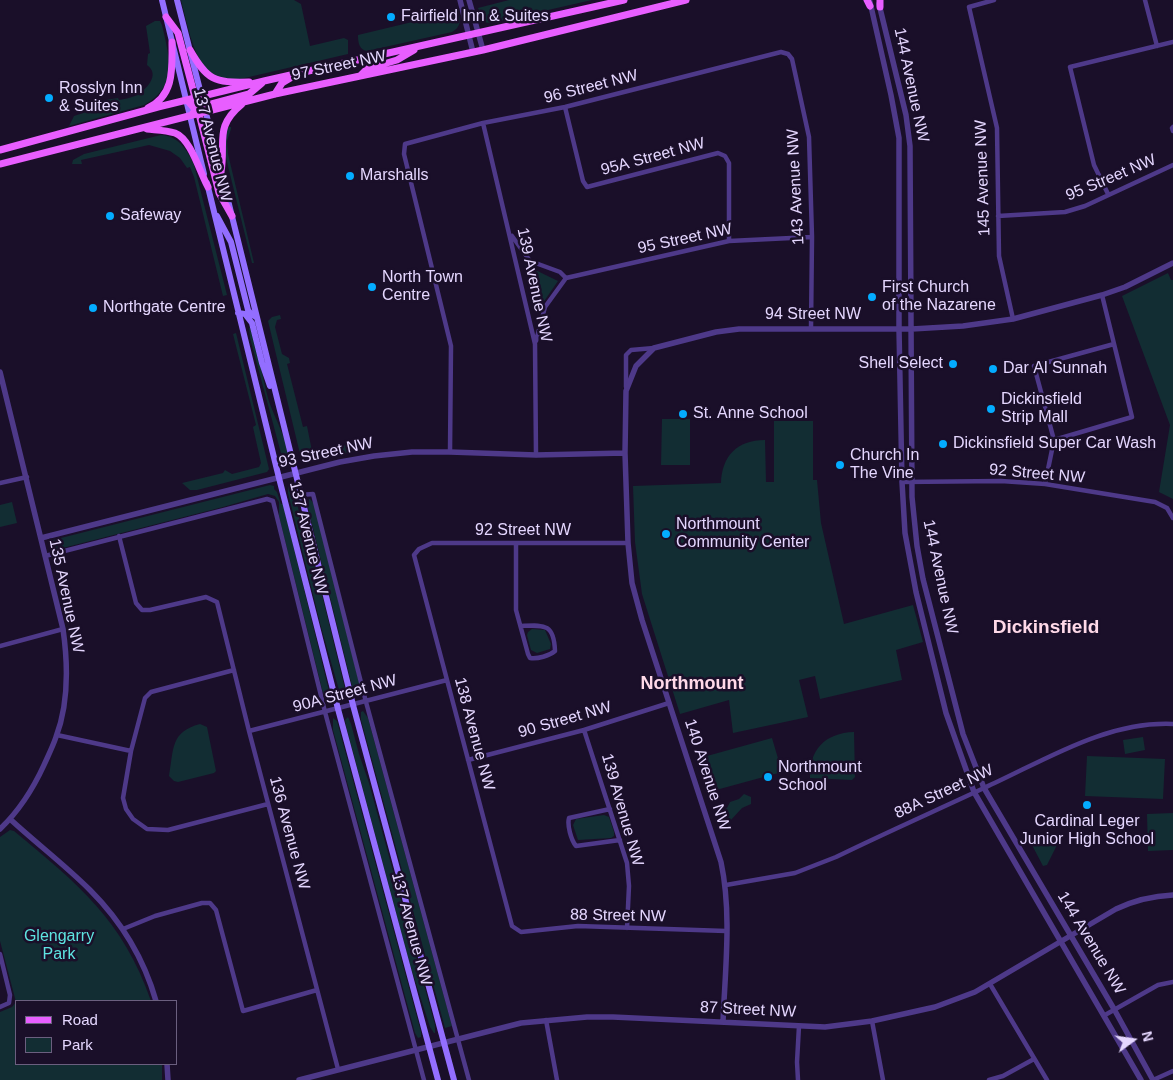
<!DOCTYPE html>
<style>
body{margin:0}
#map{position:relative;width:1173px;height:1080px;overflow:hidden;background:#1a0f29;font-family:Arial,sans-serif}
canvas{display:block}
.legend{position:absolute;left:15px;top:1000px;width:162px;height:65px;box-sizing:border-box;background:#1a0f29;border:1px solid #6b5f7f;margin:0;padding:6px 9px;list-style:none;font-size:15px;color:#e5d7ff}
.legend li{display:flex;align-items:center;gap:10px;height:25px}
.legend b{width:25px;border:1px solid #6b5f7f}
.north{position:absolute;left:1108px;top:1015px;width:50px;height:50px;-webkit-text-stroke:4px #1a0f29;paint-order:stroke;rotate:76deg;font-size:14px;font-weight:700;line-height:20px;text-align:center;color:#e5d7ff}
.north::after{content:'';display:block;margin:auto;width:18px;height:22px;background:#e5d7ff;clip-path:polygon(50% 0,100% 100%,50% 72%,0 100%)}
</style>
<div id="map">
<canvas width="1173" height="1080"></canvas>
<ul class="legend">
<li><b style="height:6px;background:#e85eff"></b>Road</li>
<li><b style="height:14px;background:#122d33"></b>Park</li>
</ul>
<div class="north">N</div>
</div>
<script>
const g = document.querySelector('canvas').getContext('2d');
g.lineJoin = 'round';
function fill(path, color) { g.fillStyle = color; g.fill(path, 'evenodd'); }
function strokePath(path, color, width, dash) { g.strokeStyle = color; g.lineWidth = width; g.lineCap = dash ? 'butt' : 'round'; g.setLineDash(dash || []); g.stroke(path); }
function label(font, color, halo, rows, align = 'center') {
  g.font = font + ' Arial,sans-serif'; g.lineWidth = 5; g.setLineDash([]); g.textBaseline = 'middle'; g.strokeStyle = halo; g.fillStyle = color; for (const [text, x, y, turn = 0] of rows) {
    g.save(); g.translate(x, y); g.rotate((+turn || 0) * Math.PI / 180); g.textAlign = isNaN(turn) ? turn : align; if (halo) g.strokeText(text, 0, 0); g.fillText(text, 0, 0); g.restore();
  }
}
const green = new Path2D(`
 M181,0H294L301,4L310,46L344,38L348,40V54L236,80C226,79 214,78 207,70C193,56 186,19 181,0Z
 M509,0H592L491,23L483,22L478,8Z
 M458,11C461,20 461,27 452,32L367,51C359,50 358,42 358,35Z
 M155,21H160L162,25C169,56 179,86 144,105L69,126L74,116L101,107L99,101L118,98L119,100C124,99 130,98 135,96C146,90 161,75 147,65L148,54L150,53L146,26Z
 M226,127H231V129L227,141L228,154L254,263H252L226,158L225,145Z
 M161,135C179,136 187,150 194,165L227,295L223,296L194,177L190,167L187,168L180,158L170,151L149,145L81,160L82,164H72L73,160L84,154Z
 M525,265L558,281L536,313Z
 M1168,273L1171,280H1173V499L1159,492L1170,425L1122,296Z
 M280,315L281,319L277,320L275,327L282,354L289,358L290,363L287,364L303,427L307,426L312,451L318,453L321,451L367,440L370,442V448L309,461L303,460L301,458L268,321L272,317Z
 M250,327C258,350 262,375 268,398C273,416 292,446 287,464L282,457L250,338L249,328Z
 M236,333L269,469L267,472L197,490H190L182,483L223,473L225,470L232,474L259,467L261,463L253,427L256,425L233,334Z
 M662,419H690V465H661Z
 M774,421H813V480H817L821,523L844,624L913,605L923,642L896,650L902,680L820,699L815,676L799,680L808,717L733,733L729,700L680,714L642,594L635,542L633,486L721,483C722,456 737,440 765,440L766,482H774Z
 M270,485L274,486V489L277,492L281,504H283L330,695L329,702L323,693L279,516V502L275,496L268,494L223,507L55,550L51,546L53,540Z
 M288,485H290L293,491L313,558L345,689L344,697L339,690L321,627L288,493Z
 M309,499H310L314,504L360,686V696L353,690L308,508Z
 M12,502L17,523L0,527V505Z
 M532,629L545,630L551,644L550,649L537,653L531,650L527,635L528,632Z
 M363,711L368,718L452,1026L445,1028L361,720V712Z
 M348,717L351,724L359,754L369,783L435,1025V1033H434L430,1027L410,965L346,726L345,720Z
 M333,718L337,721L421,1032V1037L418,1038L415,1033L333,730Z
 M200,724L207,727L216,771L214,773L178,782L174,781L169,776C174,749 170,732 200,724Z
 M854,732L855,777L852,780L810,778C809,750 825,733 854,732Z
 M1143,737L1145,750L1125,754L1123,740Z
 M772,738L782,772L716,790L707,756Z
 M1087,756L1165,759L1163,799L1085,796Z
 M744,794L751,797V804L742,808L730,821L723,820L721,816L723,810L727,808L730,802L739,799Z
 M1173,813V850L1148,851L1147,814Z
 M604,815L609,817L614,832V836L611,838L578,840L573,825L576,819Z
 M10,830L14,831C78,884 123,920 151,1001H16V1064H162V1080H0V1012L12,1007L16,1002L0,941V837Z
 M1053,834L1058,843L1047,865L1043,866L1033,847V845Z`);
const minor = new Path2D(`
 M994,0L969,7L997,128L999,256L1013,319
 M1145,0L1157,46
 M565,107L583,181L587,187L718,153L725,156L729,163V241
 M483,123L535,344L536,455
 M1173,127L1172,128L1173,131
 M1108,194L1094,165L1070,67L1173,42
 M998,216L1065,212L1085,206L1173,165
 M512,236L530,261L560,272L566,278
 M536,341L545,307L566,278L729,241L812,237
 M626,387V355L631,350L654,348
 M1054,440L1132,417L1102,295
 M450,452L451,346L404,154L405,144L483,123L565,107L781,52L788,54L792,59L809,137L812,237L811,328
 M902,482L1001,481L1045,484L1155,502L1167,508L1173,518
 M0,483L27,477
 M1045,484L1054,440L1034,366L1114,344
 M300,495L313,494L366,702L469,1080
 M119,536L136,603L142,610H150L206,597L217,602L249,731L338,1069
 M628,543H432L419,549L414,555L512,926L521,932L578,926L726,931
 M516,544V610L528,654L530,658C538,659 549,656 555,651C554,623 544,625 521,626
 M45,556L267,499L273,501L325,712L424,1080
 M0,646L63,629
 M234,670L151,692L145,698L131,751L123,798L126,809L133,819L147,829L168,830L268,804
 M584,730L627,863L629,886L627,928
 M249,731L447,680
 M57,735L131,751
 M468,760L584,730L669,703
 M610,809L569,818C567,825 571,840 576,846L620,840
 M726,885L795,873L836,857C885,833 935,811 984,788C1044,761 1105,721 1173,724
 M123,929L155,916L202,903H210L216,910L243,1011L317,990
 M0,954L10,995L9,1003L0,1007
 M990,984L1047,1080
 M1105,1015L1158,985L1173,982
 M546,1020L557,1080
 M872,1021L883,1080
 M798,1080L797,1062L799,1026
 M989,1080L1003,1076L1034,1059
 M1153,1080L1173,1071`);
const tertiary = new Path2D(`
 M460,0L473,52
 M469,0L483,50
 M870,2L891,95L899,138V329L902,482L905,533L916,592L946,713L974,792L1141,1080
 M879,4L906,115L910,146L912,497L917,546L923,579L963,734L984,788L1114,1009L1153,1080
 M0,372L63,629C68,664 69,703 56,737C53,746 48,756 44,765C33,789 19,811 0,829
 M41,538L340,462L374,456L412,452H450L536,455L625,453
 M10,819C36,843 65,865 90,890C121,921 144,959 156,1001
 M723,1022C725,970 732,914 721,862L642,620L632,583L628,543L625,453L626,391L636,366L654,348L716,332L739,329H912L963,326L1013,319L1102,295L1125,287L1173,263
 M167,1064L168,1080
 M299,1080L521,1023L587,1017H613L825,1027L872,1021L935,1007L975,992L1116,909C1135,900 1152,896 1173,895`);
const secondary = new Path2D(`
 M162,0L204,174
 M177,0L221,172L353,705L454,1080
 M207,183L279,478L338,709L438,1080
 M217,216L231,242L248,310L251,314L256,317
 M238,313L245,314L252,323L262,363L270,386`);
const primary = new Path2D(`
 M867,0L870,6
 M880,7V0
 M166,17L178,33L196,101
 M190,50C207,80 214,83 249,82
 M361,75L367,69L397,60L414,50
 M275,94L282,83L292,77
 M187,100L199,114L219,193L232,216
 M148,108C175,95 172,68 172,42
 M193,113L204,106L249,94L262,83
 M147,129C156,130 166,130 175,133C191,139 200,173 208,187
 M0,150L158,107L264,81L624,0
 M0,164L275,94L483,50L686,0
 M221,172C226,141 214,127 242,104`);
const markers = [
 [391,17,5,"#03acff"],
 [49,98,5,"#03acff"],
 [350,176,5,"#03acff"],
 [110,216,5,"#03acff"],
 [372,287,5,"#03acff"],
 [872,297,5,"#03acff"],
 [93,308,5,"#03acff"],
 [953,364,5,"#03acff"],
 [993,369,5,"#03acff"],
 [991,409,5,"#03acff"],
 [683,414,5,"#03acff"],
 [943,444,5,"#03acff"],
 [840,465,5,"#03acff"],
 [666,534,5,"#03acff"],
 [768,777,5,"#03acff"],
 [1087,805,5,"#03acff"]
];
const poiNames = [
 ["Fairfield Inn & Suites",401,17],
 ["Rosslyn Inn",59,89],
 ["& Suites",59,107],
 ["Marshalls",360,176],
 ["Safeway",120,216],
 ["North Town",382,278],
 ["Centre",382,296],
 ["First Church",882,288],
 ["of the Nazarene",882,306],
 ["Northgate Centre",103,308],
 ["Shell Select",943,364,"right"],
 ["Dar Al Sunnah",1003,369],
 ["Dickinsfield",1001,400],
 ["Strip Mall",1001,418],
 ["St. Anne School",693,414],
 ["Dickinsfield Super Car Wash",953,444],
 ["Church In",850,456],
 ["The Vine",850,474],
 ["Northmount",676,525],
 ["Community Center",676,543],
 ["Northmount",778,768],
 ["School",778,786],
 ["Cardinal Leger",1087,822,"center"],
 ["Junior High School",1087,840,"center"]
];
const streetNames = [
 ["97 Street NW",339,66,-12],
 ["144 Avenue NW",911,85,78],
 ["96 Street NW",591,87,-14],
 ["137 Avenue NW",212,145,76],
 ["95A Street NW",653,157,-15],
 ["145 Avenue NW",983,178,-92],
 ["95 Street NW",1111,178,-23],
 ["143 Avenue NW",796,187,-93],
 ["95 Street NW",685,239,-12],
 ["139 Avenue NW",534,285,78],
 ["94 Street NW",813,315],
 ["93 Street NW",326,453,-12],
 ["92 Street NW",1037,474,5],
 ["92 Street NW",523,531],
 ["137 Avenue NW",308,538,76],
 ["144 Avenue NW",940,577,78],
 ["135 Avenue NW",66,596,78],
 ["90A Street NW",345,694,-15],
 ["90 Street NW",565,720,-16],
 ["138 Avenue NW",474,734,75],
 ["140 Avenue NW",707,775,72],
 ["88A Street NW",944,792,-25],
 ["139 Avenue NW",622,810,74],
 ["136 Avenue NW",289,833,75],
 ["88 Street NW",618,916,1],
 ["137 Avenue NW",411,929,75],
 ["144 Avenue NW",1091,943,59],
 ["87 Street NW",748,1010,3]
];
const parkNames = [
 ["Glengarry",59,937],
 ["Park",59,955]
];
const neighbourhoodNames = [
 ["Northmount",692,684]
];
const quarterNames = [
 ["Dickinsfield",1046,628]
];
fill(green, '#122d33');
strokePath(minor, '#4e3989', 4.5);
strokePath(tertiary, '#4e3989', 5.5);
strokePath(secondary, '#936eff', 6);
strokePath(primary, '#e85eff', 7);
for (const [x, y, r, color] of markers) { const dot = new Path2D(); dot.arc(x, y, r, 0, 2 * Math.PI); g.fillStyle = color; g.fill(dot); strokePath(dot, '#1a0f29', 2); }
label('16px', '#e5d7ff', '#1a0f29', poiNames, 'left');
label('16px', '#e5d7ff', '#1a0f29', streetNames);
label('16px', '#5ee4e1', '#1a0f29', parkNames);
label('bold 18px', '#ffd9e8', '#1a0f29', neighbourhoodNames);
label('bold 19px', '#ffd9e8', '#1a0f29', quarterNames);
</script>
